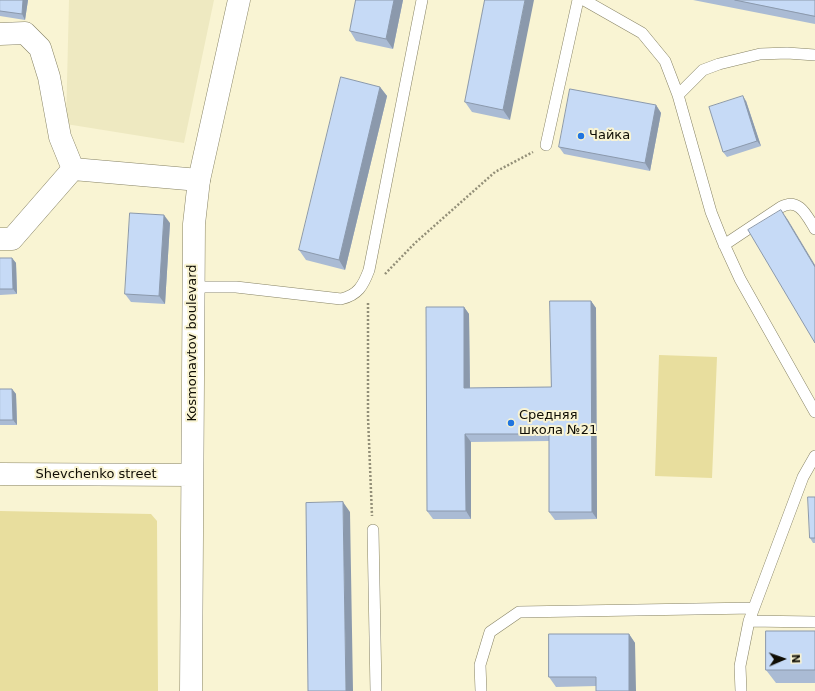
<!DOCTYPE html>
<meta charset="utf-8">
<style>
body{margin:0}
#map{position:relative;width:815px;height:691px;overflow:hidden;background:#f9f4d3;font-family:"DejaVu Sans",sans-serif}
canvas{display:block}
.north{position:absolute;left:763px;top:639px;width:40px;height:40px;-webkit-text-stroke:3px #f9f4d3;paint-order:stroke;rotate:88deg;font-size:11px;font-weight:700;line-height:16px;text-align:center;color:#0f0d04}
.north::after{content:'';display:block;margin:auto;width:14px;height:18px;background:#0f0d04;clip-path:polygon(50% 0,100% 100%,50% 72%,0 100%)}
</style>
<div id="map">
<canvas width="815" height="691"></canvas>
<div class="north">N</div>
</div>
<script>
const g = document.querySelector('canvas').getContext('2d');
g.lineJoin = 'round';
function fill(path, color) { g.fillStyle = color; g.fill(path, 'evenodd'); }
function strokePath(path, color, width, dash) { g.strokeStyle = color; g.lineWidth = width; g.lineCap = dash ? 'butt' : 'round'; g.setLineDash(dash || []); g.stroke(path); }
function label(font, color, halo, rows, align = 'center') {
  g.font = font + ' "DejaVu Sans",sans-serif'; g.lineWidth = 4; g.setLineDash([]); g.textBaseline = 'middle'; g.strokeStyle = halo; g.fillStyle = color; for (const [text, x, y, turn = 0] of rows) {
    g.save(); g.translate(x, y); g.rotate((+turn || 0) * Math.PI / 180); g.textAlign = isNaN(turn) ? turn : align; if (halo) g.strokeText(text, 0, 0); g.fillText(text, 0, 0); g.restore();
  }
}
const built = new Path2D(`
 M69,0H214L184,143L66,124Z`);
const green = new Path2D(`
 M659,355L717,357L712,478L655,476Z
 M0,511L151,514L157,521L158,691H0Z`);
const path = new Path2D(`
 M385,274L415,243L495,172L533,152
 M368,303V417L372,516`);
const service = new Path2D(`
 M584,0L642,33L665,61L678,95L711,212L723,242L740,279L815,412
 M678,95L703,70L719,64L760,54L787,53L815,55
 M546,145L578,0
 M724,245L781,207C799,197 807,216 815,229
 M193,287H236L341,299C358,295 363,286 369,270L422,0
 M373,530L376,691
 M749,621L815,622
 M481,691L480,665L490,632L519,612L754,608
 M741,691L740,666L749,621L803,477L815,456`);
const minor = new Path2D(`
 M0,34L25,33L40,48L49,77L60,137L73,169L199,180
 M0,239H12L73,169`);
const tertiary = new Path2D(`
 M0,474L192,475
 M191,691L194,224L199,180L239,0`);
const wall = new Path2D(`
 M0,0H28L25,20L0,16Z
 M356,0H403L393,49L356,41L350,31Z
 M485,0L510,120L472,112L465,102Z
 M693,0H815V24Z
 M380,87L387,96L345,270L306,260L299,250Z
 M746,101L761,146L727,157L723,152Z
 M656,105L661,113L650,171L564,154L559,147Z
 M170,223L165,304L131,302L125,294Z
 M0,258H12L16,263L17,294L0,295Z
 M591,301L596,308L597,519L555,520L549,512V441L471,442V519H433L427,511L464,307L469,314L470,388L551,387Z
 M0,389H12L16,394L17,425H0Z
 M815,497V543H813L810,538Z
 M815,631V683H776L766,670Z
 M629,634L635,643L596,686L556,687L549,677Z`);
const shadedWall = new Path2D(`
 M23,0H28L25,20L22,14Z
 M394,0H403L393,49L386,39Z
 M525,0H534L510,120L503,110Z
 M380,87L387,96L345,270L339,260Z
 M743,96L746,101L761,146L757,141Z
 M656,105L661,113L650,171L645,163Z
 M781,210L788,220L815,265V267Z
 M164,215L170,223L165,304L159,296Z
 M12,258L16,263L17,294L13,289Z
 M591,301L596,308L597,519L592,512Z
 M464,307L469,314L470,395L464,388Z
 M12,389L16,394L17,425L13,420Z
 M465,434L471,442V519L466,511Z
 M343,502L350,512L353,691H346Z
 M629,634L635,643L636,691H629Z`);
const building = new Path2D(`
 M0,0H23L22,14L0,11Z
 M356,0H394L386,39L350,31Z
 M485,0H525L503,110L465,102Z
 M735,0H815V16Z
 M341,77L380,87L339,260L299,250Z
 M570,89L656,105L645,163L559,147Z
 M743,96L757,141L723,152L709,107Z
 M781,210L815,267V343L748,230Z
 M130,213L164,215L159,296L125,294Z
 M0,258H12L13,289H0Z
 M550,301H591L592,512H549V434H465L466,511H427L426,307H464V388L551,387Z
 M0,389H12L13,420H0Z
 M808,497H815V538H810Z
 M343,502L346,691H308L306,503Z
 M766,631H815V670H766Z
 M549,634H629V691H596V677H549Z`);
const markers = [
 [581,136,4,"#2075df"],
 [511,423,4,"#2075df"]
];
const poiNames = [
 ["Чайка",589,136],
 ["Средняя",519,416],
 ["школа №21",519,431]
];
const streetNames = [
 ["Kosmonavtov boulevard",193,343,-90],
 ["Shevchenko street",96,475]
];
fill(built, '#eee9c1');
fill(green, '#e8de9e');
strokePath(service, '#878365', 12);
strokePath(minor, '#878365', 23);
strokePath(tertiary, '#878365', 23);
strokePath(path, '#938f78', 2.5, [2, 2]);
strokePath(service, '#fff', 11);
strokePath(minor, '#fff', 22);
strokePath(tertiary, '#fff', 22);
fill(wall, '#aabbd4');
fill(shadedWall, '#8b99ac');
fill(building, '#c6daf6');
strokePath(building, '#8b99ac', 1);
for (const [x, y, r, color] of markers) { const dot = new Path2D(); dot.arc(x, y, r, 0, 2 * Math.PI); g.fillStyle = color; g.fill(dot); strokePath(dot, '#f9f4d3', 1.5); }
label('13px', '#0f0d04', '#f9f4d3', poiNames, 'left');
label('13px', '#0f0d04', '#f9f4d3', streetNames);
</script>
